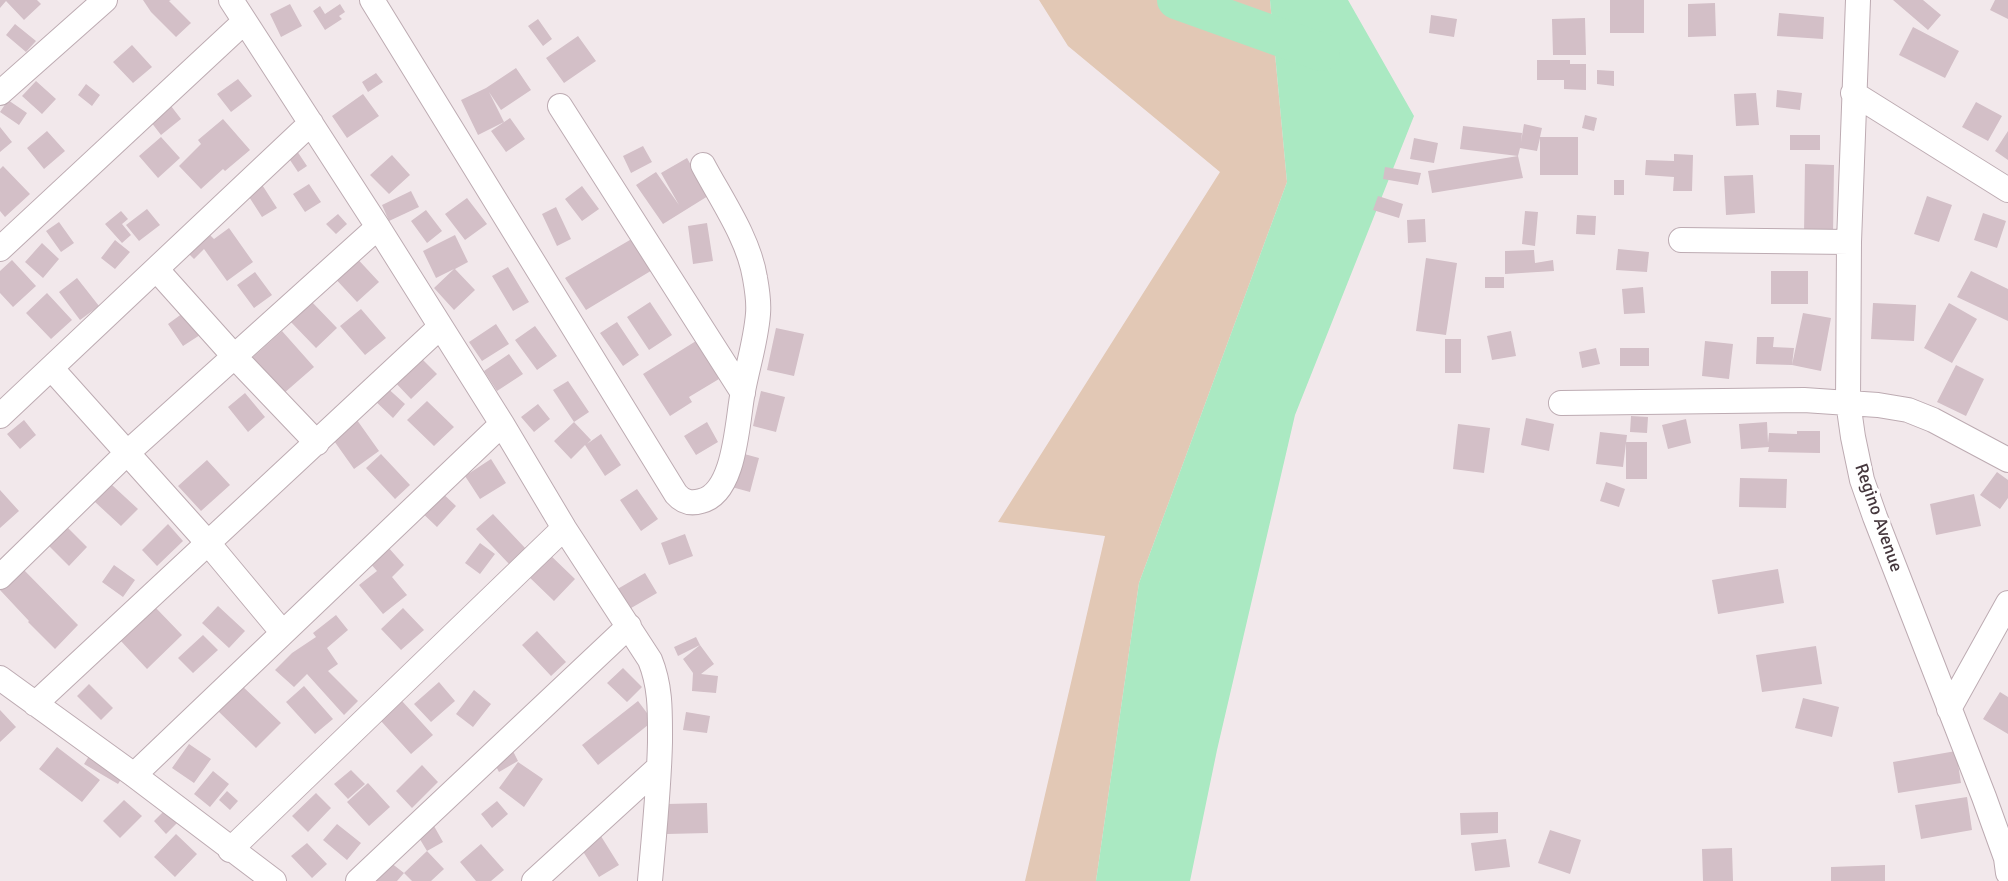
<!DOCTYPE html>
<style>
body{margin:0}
canvas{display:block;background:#f2e8eb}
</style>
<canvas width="2008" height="881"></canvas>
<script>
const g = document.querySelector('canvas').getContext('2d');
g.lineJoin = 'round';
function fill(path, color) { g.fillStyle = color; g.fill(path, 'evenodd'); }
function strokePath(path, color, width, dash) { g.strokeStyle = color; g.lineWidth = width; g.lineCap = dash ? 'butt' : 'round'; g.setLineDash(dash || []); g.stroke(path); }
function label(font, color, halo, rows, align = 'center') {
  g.font = font + ' Signika,sans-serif'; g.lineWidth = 6; g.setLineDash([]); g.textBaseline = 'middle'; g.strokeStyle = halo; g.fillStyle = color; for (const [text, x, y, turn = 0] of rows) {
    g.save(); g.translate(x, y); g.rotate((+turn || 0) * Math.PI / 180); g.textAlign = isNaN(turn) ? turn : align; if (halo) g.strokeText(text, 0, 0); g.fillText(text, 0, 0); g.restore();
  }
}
const green = new Path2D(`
 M1039,0H1270L1287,182L1139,583L1096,881H1025L1105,536L998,522L1220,172L1068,46Z`);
const water = new Path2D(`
 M1270,0H1348L1414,116L1295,415L1217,750L1190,881H1096L1139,583L1287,182Z`);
const river = new Path2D(`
 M1176,0L1321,52`);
const building = new Path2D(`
 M0,0H37L41,4L24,20L6,1L0,8Z
 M143,0H171L169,1L191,23L176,37L151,12Z
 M1610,0H1644V33H1610Z
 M1893,0H1923L1941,15L1928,30Z
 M1995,0H2008V19L1990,10Z
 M1715,3L1716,36L1688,37V4Z
 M290,4L302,26L281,37L270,14Z
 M340,4L345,12L339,16L342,19L325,30L313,11L320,6L325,14Z
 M1779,13L1824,17L1823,39L1777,36Z
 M1431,15L1457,19L1454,37L1429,33Z
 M1585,18L1586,55H1553L1552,19Z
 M538,19L552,39L543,46L528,26Z
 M15,24L36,41L26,52L6,35Z
 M1913,27L1959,51L1945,78L1899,55Z
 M578,36L596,61L564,83L546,58Z
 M132,45L152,67L133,83L113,62Z
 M1537,60H1570V64H1586V90L1564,89V80H1537Z
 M516,68L531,90L501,110L489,92L504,122L478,135L461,100L486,88Z
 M1597,70L1614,71V86L1597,84Z
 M376,73L383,82L368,92L362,82Z
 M238,79L252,96L231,112L217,94Z
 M36,81L56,99L42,114L22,96Z
 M86,84L100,95L92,106L78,95Z
 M1777,90L1802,93L1800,110L1776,107Z
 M1756,93L1759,125L1736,126L1734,94Z
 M363,94L379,116L347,138L332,116Z
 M8,100L27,113L19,125L0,112Z
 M1976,102L2002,116L1988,141L1962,127Z
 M171,106L181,119L161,135L151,122Z
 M1585,115L1597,118L1594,131L1582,128Z
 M510,118L525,139L506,152L491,131Z
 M223,119L250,150L225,171L223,169L201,189L179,166L201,144L198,140Z
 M1524,124L1542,128L1540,137H1578V175H1540V138L1537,151L1520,148L1518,156L1523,178L1432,193L1428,171L1518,156L1460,149L1463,126L1522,133L1521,142Z
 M0,127L12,142L0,152Z
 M47,131L65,151L44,169L27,148Z
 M2008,131V160L1995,151Z
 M1790,135H1820V150H1790Z
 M161,137L180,158L158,178L139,156Z
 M1414,138L1438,143L1434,163L1410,159Z
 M643,146L652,162L631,173L623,156Z
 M295,148L307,166L298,172L286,154Z
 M1674,154L1693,155L1692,191H1673L1674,177L1645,175L1646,160L1674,161Z
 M392,155L410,175L389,194L370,175Z
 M687,158L708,196L663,224L636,185L656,172L679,205L661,173Z
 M1805,164L1834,165L1833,236L1804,235Z
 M3,166L30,194L5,217L0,211V169Z
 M1385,167L1421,173L1418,185L1383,179Z
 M1753,175L1755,213L1726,215L1724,176Z
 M259,180L277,208L262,217L244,189Z
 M1614,180H1624V195H1614Z
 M309,184L321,202L305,212L293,194Z
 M582,186L599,209L582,221L565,199Z
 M411,191L419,207L389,221L382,205Z
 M1378,196L1403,204L1399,218L1373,210Z
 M1927,196L1952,205L1939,242L1914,234Z
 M467,198L487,224L465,240L445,214Z
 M556,207L571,239L557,246L542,214Z
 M147,209L160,225L139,241L126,225Z
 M426,210L442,231L427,243L411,221Z
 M121,211L128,219L122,224L131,235L122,243L105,224Z
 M1525,211L1538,212L1535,246L1522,244Z
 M1983,213L2006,221L1997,248L1974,240Z
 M338,214L347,224L336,234L326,224Z
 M1577,215L1596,216L1595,235L1576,234Z
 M1425,219L1426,242L1408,243L1407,220Z
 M59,222L74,243L61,252L46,231Z
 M707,223L713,261L693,264L688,226Z
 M203,228L214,239L229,228L253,262L227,281L204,249L194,259L182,247Z
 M455,235L468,262L455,269L475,290L454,310L434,288L454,269L436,278L423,251Z
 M635,237L654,269L586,310L565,278Z
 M115,240L130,252L115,269L101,258Z
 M42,243L59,259L43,278L25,262Z
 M1618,249L1649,252L1647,272L1616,270Z
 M1534,250L1535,263L1553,260L1554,271L1505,274V251Z
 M353,254L379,282L357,302L331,274Z
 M1426,258L1457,263L1446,335L1416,331Z
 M12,260L36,286L13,307L0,293V271Z
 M508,267L529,302L513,311L492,276Z
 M1771,271H1808V304H1771Z
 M1971,271L2008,289V321L1957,297Z
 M255,272L272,295L254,308L237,285Z
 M1485,277H1504V288H1485Z
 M77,278L99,306L80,320L59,292Z
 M1643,287L1645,313L1624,314L1622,289Z
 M47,293L72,320L51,339L26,313Z
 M311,301L337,328L316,348L289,320Z
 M650,302L672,335L649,350L627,317Z
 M1873,303L1916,305L1914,341L1871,339Z
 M1949,303L1977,319L1952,363L1924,348Z
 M361,309L386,338L365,355L340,326Z
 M183,313L200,335L183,346L168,324Z
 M1803,313L1831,318L1821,371L1792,365L1756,364L1757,337H1774L1773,347L1794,348L1792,365Z
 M617,322L639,355L623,366L600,333Z
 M496,324L509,344L482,361L469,342Z
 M535,326L557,356L537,370L515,340Z
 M776,328L804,334L794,376L767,370Z
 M282,331L314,367L283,394L252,358Z
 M1511,331L1516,356L1492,360L1487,336Z
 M1445,339H1461V373H1445Z
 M696,341L719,379L689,397L692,402L670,416L643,374Z
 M1705,341L1733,344L1729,379L1702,376Z
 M1596,348L1600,364L1582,368L1579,352Z
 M1620,348H1649V366H1620Z
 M509,354L523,374L497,391L484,371Z
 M418,355L437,374L411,399L392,379Z
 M1956,365L1984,379L1966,416L1937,402Z
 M568,381L589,412L574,422L591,440L587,444L601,434L621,465L605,476L585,445L571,459L554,441L574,422L553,390Z
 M383,384L405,404L393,418L371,397Z
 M761,391L785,397L776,432L753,426Z
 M245,393L265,417L248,432L228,407Z
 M427,401L454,427L434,446L407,420Z
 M538,404L550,419L534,432L521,417Z
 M1631,416L1648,417L1647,433L1630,432Z
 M1526,418L1554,424L1549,451L1521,445Z
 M1686,419L1691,443L1668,449L1662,425Z
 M24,420L36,435L20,449L7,434Z
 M357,420L379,451L354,469L332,438Z
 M707,422L718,442L696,455L684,436Z
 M1767,422L1768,443L1769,433L1797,434V431H1820V453L1768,452L1769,447L1741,449L1739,424Z
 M1458,424L1490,428L1484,473L1453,469Z
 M1600,432L1627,435L1623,467L1596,464Z
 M1626,442H1647V479H1626Z
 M737,452L759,458L750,492L728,486Z
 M381,454L410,485L395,499L366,468Z
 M491,459L506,483L480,499L465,476Z
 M207,460L230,485L201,511L178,486Z
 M1997,472L2008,480V498L2000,509L1980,495Z
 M1740,478L1787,479L1786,508L1739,507Z
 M1606,482L1625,489L1619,507L1600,501Z
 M112,485L138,509L121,526L95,502Z
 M437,488L456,506L437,527L417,508Z
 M637,489L658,519L641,531L620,500Z
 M0,490L19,511L0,528Z
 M1974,494L1981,526L1936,535L1930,504Z
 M493,514L526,549L509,564L476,529Z
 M61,521L87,547L69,566L43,540Z
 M168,524L183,541L157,566L142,550Z
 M685,534L693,556L669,565L661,543Z
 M480,543L495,554L480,574L465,563Z
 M387,546L404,565L392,577L407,595L383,614L359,585L377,571L369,562Z
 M547,552L575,579L554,601L526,574Z
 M114,565L135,580L123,597L102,582Z
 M22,568L78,625L55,649L28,622L29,621L0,590Z
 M1778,569L1784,603L1718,614L1712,580Z
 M645,573L657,593L626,611L614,591Z
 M218,606L245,631L229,648L202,623Z
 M155,607L182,635L147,669L120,640Z
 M403,608L424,630L401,650L381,629Z
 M336,615L348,630L327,648L338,664L328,671L358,701L344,715L307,674L294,687L275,670L292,653L316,637L313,633Z
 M537,631L566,662L551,676L522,645Z
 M203,635L218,650L193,673L178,658Z
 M696,637L700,645L678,656L674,647Z
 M700,645L714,664L701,674L718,676L716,693L692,691L693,673L683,659Z
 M1816,646L1822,684L1762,692L1756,655Z
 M623,668L642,687L627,702L607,683Z
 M439,682L455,701L431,722L414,704Z
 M239,683L281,723L256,748L215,708Z
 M89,684L113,708L101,720L77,696Z
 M304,686L333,719L315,734L286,702Z
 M474,690L491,704L473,727L456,714Z
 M2000,692L2008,697V734L1983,719Z
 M1803,698L1839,707L1832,737L1795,728Z
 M402,701L433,735L411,754L381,721Z
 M638,701L653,721L598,765L582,745Z
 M0,710L16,727L0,742Z
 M686,712L710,716L707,733L683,730Z
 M189,744L211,759L194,783L172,768Z
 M57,747L100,780L82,802L39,769Z
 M512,749L518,761L499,772L492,759Z
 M1956,751L1961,783L1898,793L1893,762Z
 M91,753L125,773L118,784L84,764Z
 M518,762L543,779L524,807L499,788Z
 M422,765L438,782L412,808L396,791Z
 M351,770L365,784L348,799L334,784Z
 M213,771L229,784L210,807L194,794Z
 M368,783L390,807L369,826L347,802Z
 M227,791L238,801L230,810L219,800Z
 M316,793L331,808L308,832L292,816Z
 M1967,797L1972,830L1921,839L1915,805Z
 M124,800L142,816L120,838L103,821Z
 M497,801L508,814L492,828L481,814Z
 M707,803L708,833L667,834V804Z
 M166,809L179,821L166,834L154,821Z
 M1498,812V833L1461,835L1460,813Z
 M337,824L361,843L347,860L323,840Z
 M434,826L443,842L427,851L418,836Z
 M1550,830L1581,840L1570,874L1538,863Z
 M599,833L619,865L599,877L579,845Z
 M176,834L197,854L175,877L154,857Z
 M1506,839L1510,867L1475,871L1471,843Z
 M307,843L327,864L312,878L291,856Z
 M481,844L504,870L491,881H476L460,862Z
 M1732,848L1733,881H1703L1702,849Z
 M427,851L444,869L431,881H412L404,873Z
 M386,859L404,873L397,881H368Z
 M1885,865V881H1831V867Z`);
const minor = new Path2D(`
 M231,0L378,227L502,424L564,528L650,660C661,687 660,713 660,742C659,788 654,835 650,881
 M372,0L676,494C683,502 691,504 701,501C736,493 737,420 743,391C748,365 756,340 758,314C759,303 757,289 755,278C749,239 721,199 703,165
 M1858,0L1849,242L1848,402L1853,437L1862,480L1875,517L1984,797L2006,858L2008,873
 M0,93L105,0
 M1853,93L2008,190
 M560,106L743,393
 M1681,240L1849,242
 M0,249L244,22
 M157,270L234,356L317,443
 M52,369L208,543L283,633
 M1561,403L1804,400L1878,405L1908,410L1933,420L2008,460
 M0,416L311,123
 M0,577L127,453L378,227
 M0,678L134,775L274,881
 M35,704L440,327
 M1949,709L2008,603
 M134,775L502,424
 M230,850L564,528
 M358,881L629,626
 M534,881L659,767`);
const streetNames = [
 ["Regino Avenue",1878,518,71]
];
fill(green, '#e2c8b5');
fill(water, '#aae9c2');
strokePath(river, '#aae9c2', 38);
fill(building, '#d3bfc7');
strokePath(minor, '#bdabb2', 26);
strokePath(minor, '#fff', 24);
label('18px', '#45373d', '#fff', streetNames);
</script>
